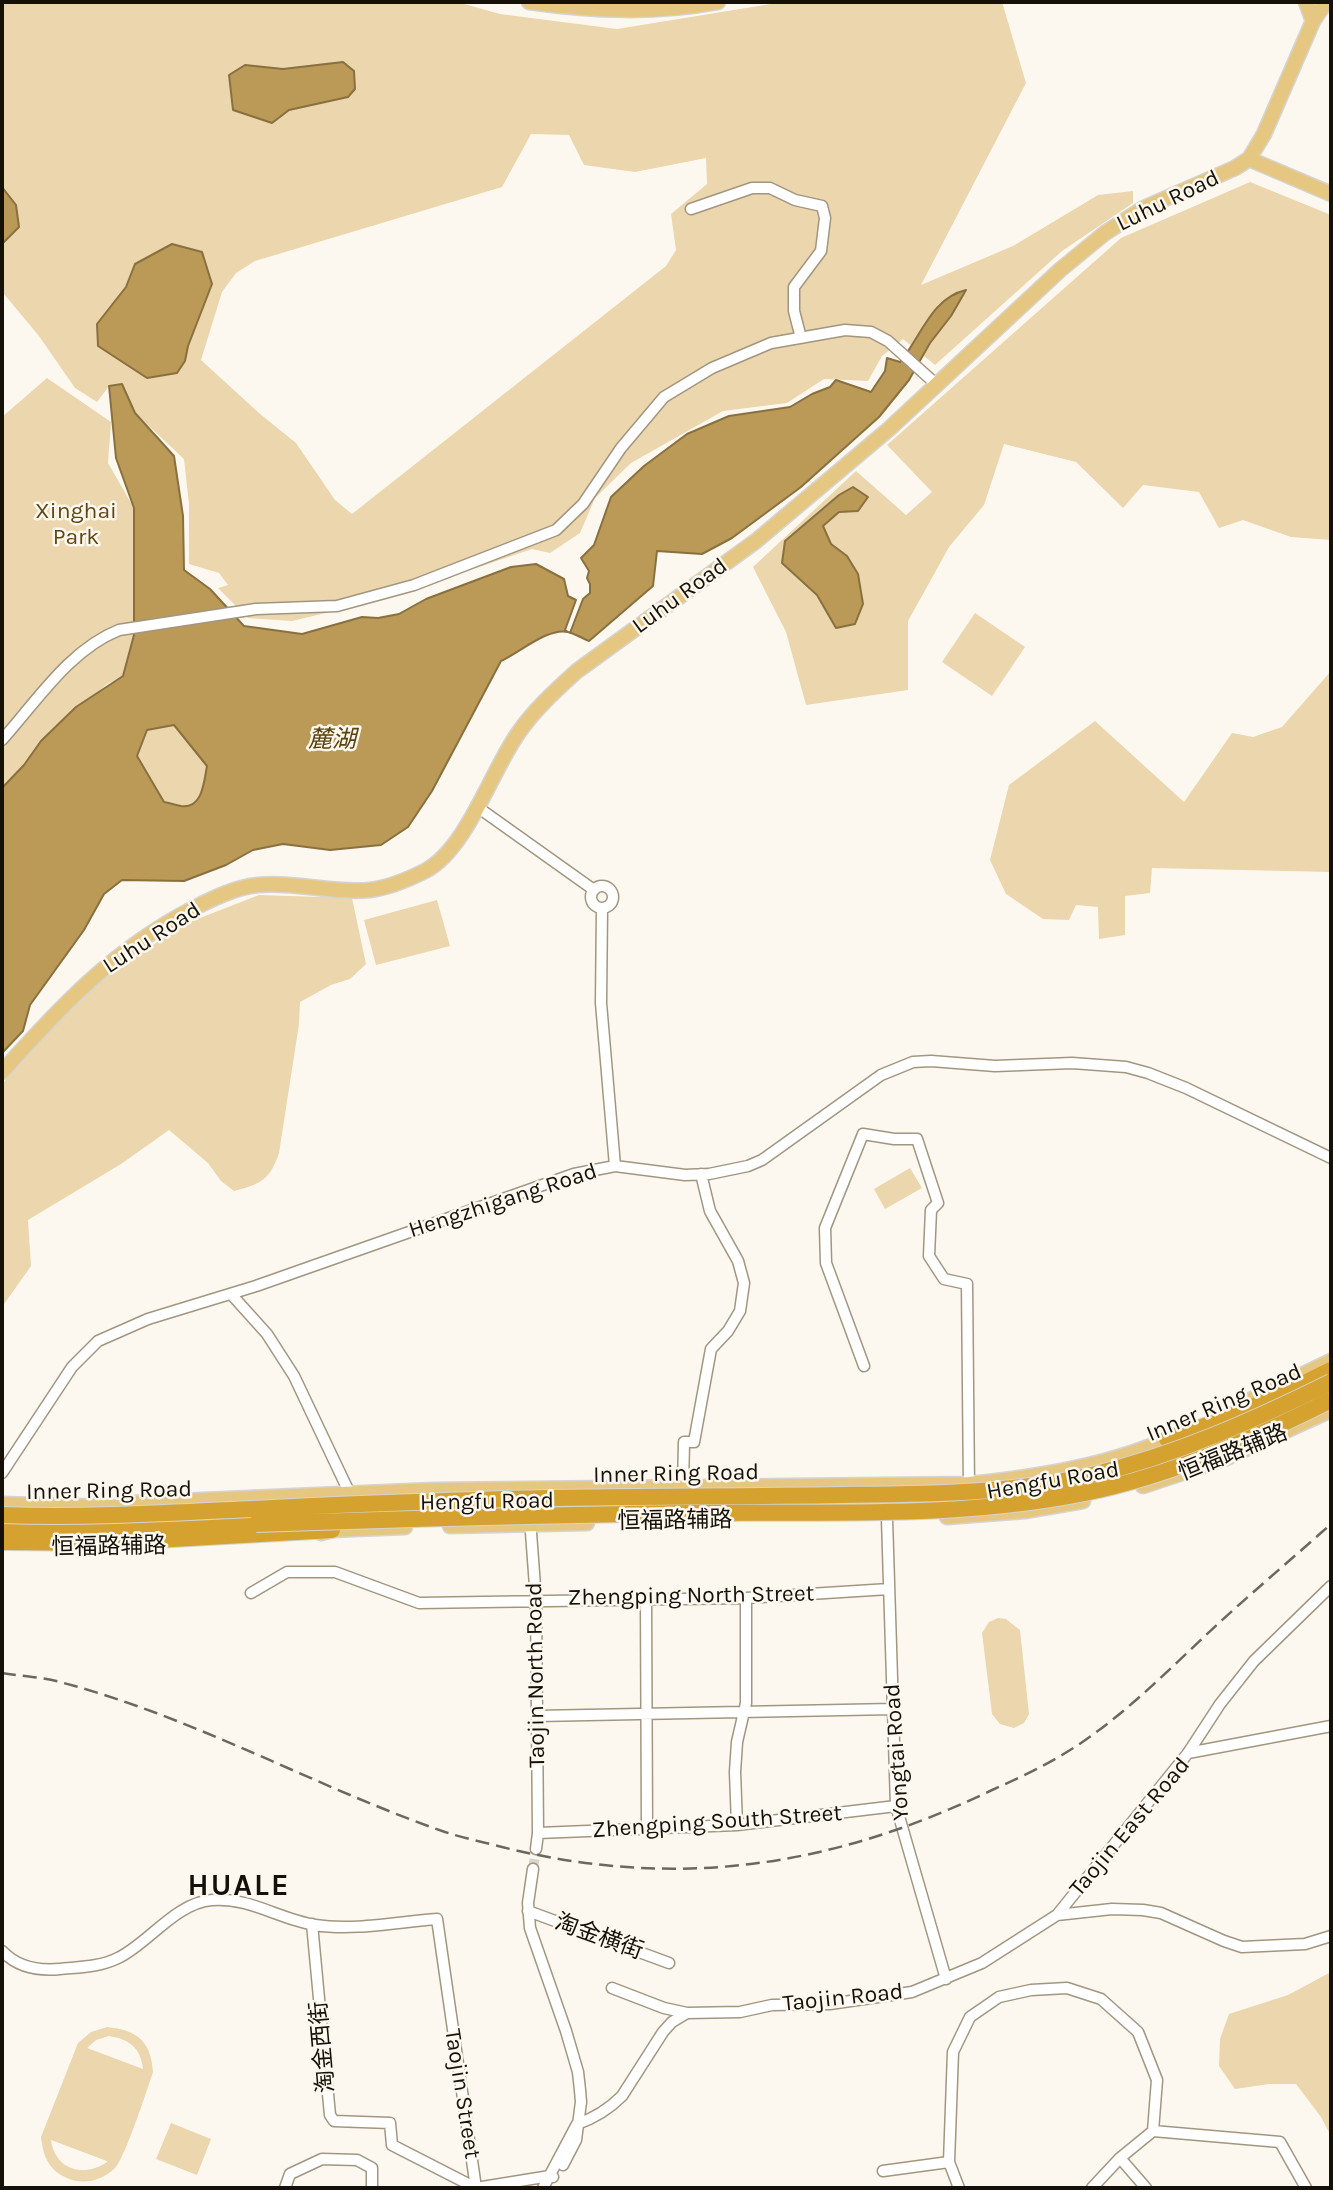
<!DOCTYPE html>
<meta charset="utf-8">
<style>
body{margin:0}
#map{position:relative;width:1333px;height:2190px;overflow:hidden;background:#fdf8ef;font-family:Karla,sans-serif}
canvas{display:block}
.frame{position:absolute;inset:0;border:4px solid #151108;pointer-events:none}
</style>
<div id="map">
<canvas width="1333" height="2190"></canvas>
<div class="frame"></div>
</div>
<script>
const g = document.querySelector('canvas').getContext('2d');
g.lineJoin = 'round';
function fill(path, color) { g.fillStyle = color; g.fill(path, 'evenodd'); }
function strokePath(path, color, width, dash) { g.strokeStyle = color; g.lineWidth = width; g.lineCap = dash ? 'butt' : 'round'; g.setLineDash(dash || []); g.stroke(path); }
function label(font, color, halo, rows, align = 'center') {
  g.font = font + ' Karla,"Noto Sans SC",sans-serif'; g.lineWidth = 5; g.setLineDash([]); g.textBaseline = 'middle'; g.strokeStyle = halo; g.fillStyle = color; for (const [text, x, y, turn = 0] of rows) {
    g.save(); g.translate(x, y); g.rotate((+turn || 0) * Math.PI / 180); g.textAlign = isNaN(turn) ? turn : align; if (halo) g.strokeText(text, 0, 0); g.fillText(text, 0, 0); g.restore();
  }
}
const green = new Path2D(`
 M2,2H457L500,14L617,29L783,2H1002L1026,83L921,285L1013,246L1098,195L1133,191V203L1062,251L935,365L903,339L882,356L868,381L824,379L787,403L723,411L631,463L595,498L580,533L550,553L532,549L385,599L292,621L248,618L218,588L228,585L219,573L189,564V504L184,459L135,413L122,384L109,386L97,402L75,388L39,336L4,294L2,293ZM531,134L569,135L584,165L635,172L706,158L707,184L671,214L676,250L666,266L352,514L335,500L296,443L259,413L201,360L222,292L236,273L255,261L502,187Z
 M1250,182L1331,215V540L1291,537L1243,520L1219,528L1199,492L1143,485L1123,508L1076,462L1004,444L984,505L949,547L908,621V690L806,705L786,632L753,567L856,471L906,515L932,492L887,445L1121,238ZM839,495L858,511L839,512L823,526L831,544L847,556L836,628L817,595L782,563L785,541Z
 M47,378L111,422L108,463L134,508V635L123,676L107,684L41,741L24,765L2,788V417Z
 M975,613L1025,647L992,696L942,662Z
 M1331,671V872L1152,868L1150,893L1125,896V935L1099,939L1098,907L1076,905L1069,920L1043,919L1006,894L990,860L1009,785L1095,721L1184,802L1232,733L1253,737L1282,727Z
 M174,725L207,766C204,781 203,809 181,806C175,805 170,803 164,803L137,756L147,730Z
 M259,895L352,898L366,964L350,979L331,985L300,1002L299,1024L279,1153C270,1179 262,1184 234,1191L221,1181L208,1163L169,1130L121,1164L28,1220L31,1266L2,1307V1084L49,1031L102,980L182,925Z
 M437,900L450,946L376,965L364,920Z
 M910,1168L922,1188L885,1209L874,1189Z
 M998,1618L1006,1619L1020,1630L1029,1714L1024,1723L1014,1728L1000,1724L992,1714L982,1633L989,1622Z
 M1331,1972V2136L1321,2117L1296,2084H1269L1235,2089L1219,2066L1220,2039L1229,2014L1288,1995Z
 M107,2027C137,2030 151,2041 153,2072C147,2090 125,2158 115,2168C102,2181 81,2186 65,2177C48,2169 43,2155 41,2137L78,2043L91,2032ZM109,2036C129,2039 141,2048 143,2069L87,2048L96,2040ZM51,2140L107,2161V2162C84,2178 55,2170 51,2140Z
 M171,2123L211,2139L197,2175L156,2159Z`);
const water = new Path2D(`
 M343,62L354,71L355,89L348,97L289,110L272,123L233,110L229,75L245,65L283,69Z
 M2,187L16,205L19,227L2,244Z
 M172,244L202,252L212,284L188,346L185,361L177,373L147,378L98,346L97,324L126,287L135,264Z
 M966,290L951,316L930,343L909,380L879,417L801,487L732,538L702,554L657,551L653,586L589,641C582,638 575,634 568,632C548,627 519,653 501,661L432,791L408,827L381,845L330,850L283,844L253,850L226,865L184,881L122,880L104,894L84,930L30,1005L23,1031L2,1053V788L24,765L41,741L76,707L123,676L134,635V508L116,458L109,386L122,384L135,413L174,456L183,516L184,570L210,589L244,626L302,634L362,617L378,618L399,614L426,599L511,567L536,564L564,579L568,596L576,600L565,630L570,633L583,599L590,593V584L587,578L589,571L581,558L594,545L611,497L644,466L687,434L729,416L790,407L812,394L830,387L836,380L871,392L885,371L887,358L900,362C921,337 931,298 966,290ZM174,725L207,766C204,781 203,809 181,806C175,805 170,803 164,802L137,756L147,730Z
 M853,487L868,497L858,511L839,512L823,526L831,544L847,556L858,574L863,604L855,624L836,628L817,595L782,563L785,541L839,495Z`);
const minorTunnel = new Path2D(`
 M533,1869L536,1849`);
const minor = new Path2D(`
 M691,209L752,188H770L795,200L822,206L825,218L821,251L794,287V311L801,338
 M2,740C37,701 69,650 119,630L256,609L337,606L414,585L556,530L583,504L621,448L664,397L712,368L771,343L845,330L871,332L888,341L937,385
 M476,806L594,890
 M591 897a11 11 0 1 1 22 0a11 11 0 1 1-22 0Z
 M602,908L601,1003L615,1166
 M231,1294L267,1334L294,1376L350,1494
 M864,1366L826,1263L825,1228L863,1134L894,1139H917L938,1203L931,1210L929,1256L944,1279L967,1284L969,1489
 M2,1473L72,1367L98,1341L148,1319L256,1286L574,1174L615,1166L685,1175L709,1174L748,1166L762,1160L881,1075L913,1062L931,1061L995,1066L1072,1063L1126,1067L1148,1073L1186,1088L1331,1158
 M683,1487L684,1442H694L711,1349L728,1331L740,1311L744,1283L738,1261L710,1211L701,1174
 M530,1519L536,1600L538,1833L536,1849
 M887,1519L896,1806L946,1979
 M251,1593L287,1572H335L419,1603L746,1598L889,1589
 M646,1599L647,1830
 M537,1716L893,1709
 M1188,1753L1331,1726
 M737,1825L735,1772L737,1742L746,1703V1598
 M538,1833L737,1825L896,1806
 M533,1869L528,1903L530,1928L566,2031L578,2072L580,2090L581,2102L576,2140L563,2165
 M528,1911L669,1963
 M1057,1915L1188,1753L1220,1704L1254,1661L1331,1586
 M312,1924L330,2115L334,2121L390,2123L392,2145L476,2188
 M2,1951C17,1967 39,1971 60,1969C79,1967 100,1967 118,1958C149,1943 175,1903 212,1900C249,1897 279,1919 315,1925C354,1931 397,1922 437,1919L476,2188L550,2176L553,2177
 M612,1988L664,2008L687,2013
 M1153,2131L1280,2142L1306,2188
 M1120,2158L1146,2188
 M883,2171L949,2162
 M285,2188L290,2174L322,2159L357,2160L372,2168V2188
 M543,2188L577,2124C595,2118 608,2110 622,2096L663,2032L672,2022L687,2013L740,2012L772,2005L830,2004L912,1992L982,1963L1057,1915L1112,1909L1143,1910L1161,1913L1224,1941L1242,1947L1305,1944L1331,1936
 M959,2188L949,2162L953,2052L970,2017L999,1997L1031,1990L1067,1988L1101,1999L1138,2032L1157,2080L1153,2131L1120,2158L1092,2188`);
const major = new Path2D(`
 M529,2C593,11 655,14 718,2
 M1306,2L1313,21
 M1249,159L1331,194
 M2,1072C61,1006 113,950 194,908C214,898 236,887 258,885C295,881 333,894 370,890C387,888 409,879 425,871C467,849 491,771 519,732C535,709 556,690 577,671L756,541L889,429L1060,270L1105,233L1144,208L1235,168L1249,159L1264,134L1313,21L1326,2
 M1246,1402L1331,1361
 M1143,1486L1224,1459L1331,1410
 M133,1503L433,1490L969,1484C1039,1477 1113,1465 1177,1435
 M2,1504L144,1508
 M947,1517L1025,1511L1083,1501
 M450,1526L587,1523
 M321,1533L332,1530L405,1527`);
const highway = new Path2D(`
 M1167,1439C1224,1421 1278,1397 1331,1370
 M2,1530H112L256,1524
 M2,1542L102,1543L332,1530`);
const rail = new Path2D(`
 M2,1673C21,1676 41,1677 60,1682C194,1717 315,1787 445,1832C463,1838 483,1842 502,1847C676,1890 829,1868 990,1791C1014,1780 1039,1769 1062,1755C1121,1720 1170,1668 1220,1622C1256,1589 1294,1557 1331,1524`);
const highwayBridge = new Path2D(`
 M2,1515C86,1518 169,1513 252,1509C336,1504 420,1502 503,1499C616,1496 729,1497 842,1495C926,1494 1010,1494 1092,1475C1176,1455 1254,1420 1331,1382
 M256,1524C400,1519 545,1515 690,1513C821,1511 956,1519 1085,1493C1172,1475 1253,1439 1331,1400`);
const streetNames = [
 ["Luhu Road",1168,201,-26],
 ["Luhu Road",680,596,-36],
 ["Luhu Road",152,938,-33],
 ["Hengzhigang Road",503,1201,-18],
 ["Inner Ring Road",1224,1403,-23],
 ["恒福路辅路",1233,1453,-22],
 ["Inner Ring Road",676,1474,-1],
 ["Hengfu Road",1053,1481,-10],
 ["Inner Ring Road",109,1491,-1],
 ["Hengfu Road",487,1502,-1],
 ["恒福路辅路",675,1521,-1],
 ["恒福路辅路",109,1547,-1],
 ["Zhengping North Street",691,1596,-1],
 ["Taojin North Road",536,1675,-91],
 ["Yongtai Road",897,1752,-94],
 ["Zhengping South Street",717,1822,-4],
 ["Taojin East Road",1130,1827,-50],
 ["淘金横街",599,1937,20],
 ["Taojin Road",843,1998,-6],
 ["淘金西街",323,2047,-95],
 ["Taojin Street",462,2094,81]
];
const parkNames = [
 ["Xinghai",76,511],
 ["Park",76,537]
];
const waterNames = [
 ["麓湖",332,740]
];
const districtNames = [
 ["HUALE",239,1886]
];
fill(green, '#ebd6ad');
fill(water, '#bb9957');
strokePath(water, '#89703f', 2);
strokePath(minorTunnel, '#dad5cc', 10, [10, 5]);
strokePath(minor, '#a29680', 13);
strokePath(major, '#d5d4d3', 17);
strokePath(highway, '#d5d4d3', 18);
strokePath(minor, '#fff', 10);
strokePath(major, '#e6c782', 14);
strokePath(highway, '#d5a22f', 16);
strokePath(rail, '#6c685f', 2.5, [14, 7]);
strokePath(highwayBridge, '#d5d4d3', 18, []);
strokePath(highwayBridge, '#d5a22f', 16);
label('23px', '#151108', '#fdf8ef', streetNames);
label('23px', '#5f4713', '#fdf8ef', parkNames);
label('italic 24px', '#5a420c', '#fdf8ef', waterNames);
g.letterSpacing = '2px';
label('bold 30px', '#151108', '#fdf8ef', districtNames);
g.letterSpacing = '0px';
</script>
